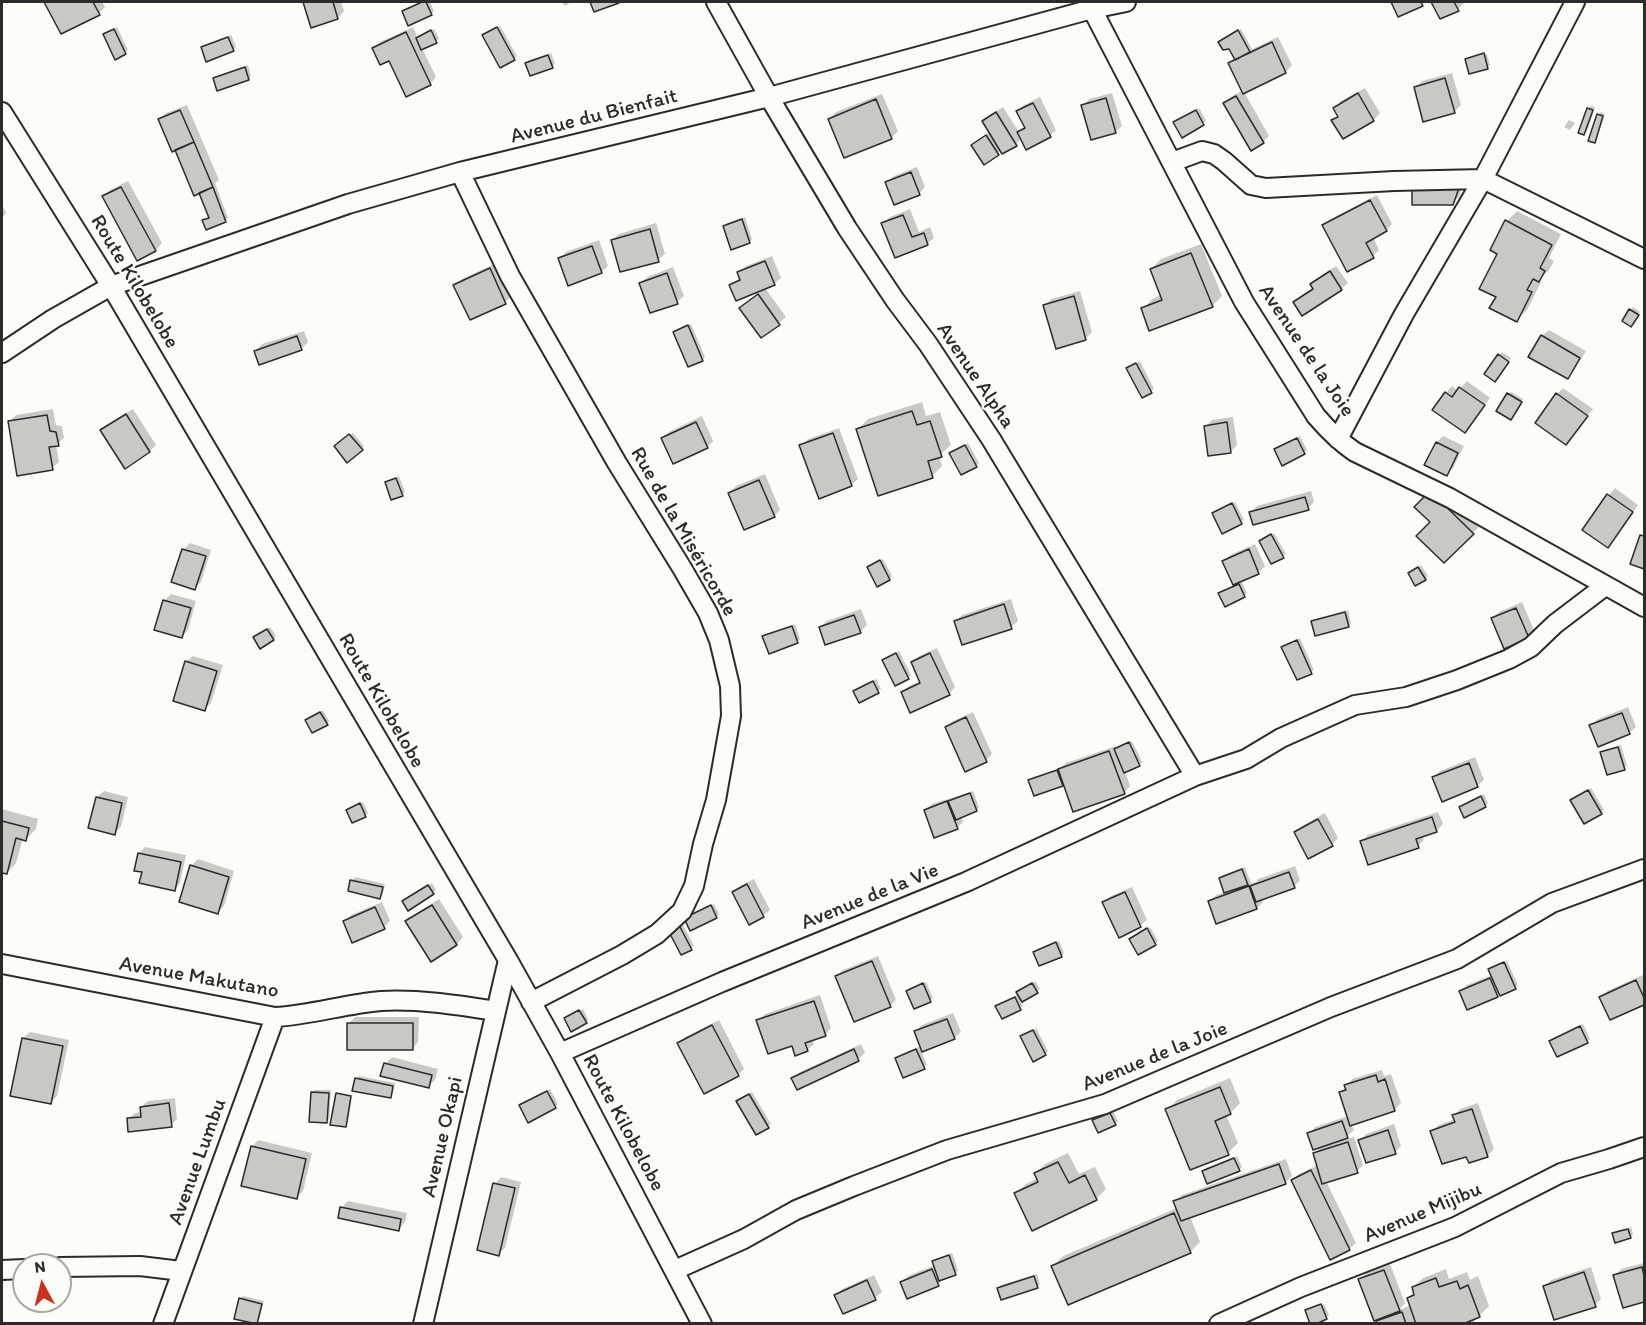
<!DOCTYPE html>
<meta charset="utf-8">
<style>
body{margin:0}
#map{position:relative;width:1646px;height:1325px;overflow:hidden;background:#fdfcf7;font-family:Itim,sans-serif}
canvas{display:block}
.frame{position:absolute;inset:0;border:3px solid #2b2b2b;pointer-events:none}
.north{position:absolute;left:12px;top:1253px;width:60px;height:60px;box-sizing:border-box;background:#fdfcf7;border:2px solid #a9a8a5;border-radius:50%;rotate:353deg;font-size:16px;font-weight:700;line-height:24px;text-align:center;color:#2b2b2b}
.north::after{content:'';display:block;margin:auto;width:21px;height:27px;background:#c8321e;clip-path:polygon(50% 0,100% 100%,50% 72%,0 100%)}
</style>
<div id="map">
<canvas width="1646" height="1325"></canvas>
<div class="frame"></div>
<div class="north">N</div>
</div>
<script>
const g = document.querySelector('canvas').getContext('2d');
g.lineJoin = 'round';
function fill(path, color) { g.fillStyle = color; g.fill(path, 'evenodd'); }
function strokePath(path, color, width, dash) { g.strokeStyle = color; g.lineWidth = width; g.lineCap = dash ? 'butt' : 'round'; g.setLineDash(dash || []); g.stroke(path); }
function label(font, color, halo, rows, align = 'center') {
  g.font = font + ' Itim,sans-serif'; g.lineWidth = 5; g.setLineDash([]); g.textBaseline = 'middle'; g.strokeStyle = halo; g.fillStyle = color; for (const [text, x, y, turn = 0] of rows) {
    g.save(); g.translate(x, y); g.rotate((+turn || 0) * Math.PI / 180); g.textAlign = isNaN(turn) ? turn : align; if (halo) g.strokeText(text, 0, 0); g.fillText(text, 0, 0); g.restore();
  }
}
const shadow = new Path2D(`
 M46,2H102L105,7L99,13Z
 M304,2H341L344,11L338,18L312,26Z
 M422,2H430L434,11L431,14L404,11Z
 M562,2H571L565,6Z
 M1393,2H1425L1422,4L1399,15Z
 M1433,2H1464V3L1458,9L1441,17Z
 M500,26L517,56L514,59L486,33Z
 M117,27L128,50L116,58L108,32Z
 M413,27L418,38L434,29L439,39L422,48L436,77L430,84L374,49L380,42Z
 M1241,29L1252,49L1278,37L1292,65L1286,72L1244,92L1269,136L1263,142L1225,103L1231,97L1243,90L1230,63L1235,58L1230,47L1220,42Z
 M231,35L236,47L233,50L202,48L205,45Z
 M551,53L555,64L552,66L527,63L529,60Z
 M1487,54L1490,65L1487,68L1467,59Z
 M248,65L251,76L249,79L218,89L214,79L217,76Z
 M1452,73L1461,105L1454,112L1416,87L1422,81Z
 M1365,88L1380,113L1374,120L1343,137L1333,120L1339,115L1335,108L1341,101Z
 M1112,93L1122,126L1115,132L1083,106L1089,99Z
 M882,94L898,131L891,138L830,119L836,112Z
 M1040,97L1056,130L1050,136L1022,138L1016,144L1001,150L984,163L975,142L990,132L984,121L990,115L1003,107L1019,132L1026,125L1018,111L1024,105Z
 M187,105L219,180L215,183L228,218L225,221L204,220L210,216L200,191L159,120L166,113Z
 M1591,106L1595,107L1587,131L1584,134L1588,109Z
 M1199,108L1206,121L1183,136L1178,120Z
 M1601,112L1605,114L1597,138L1594,141L1598,115Z
 M1569,120L1575,123L1570,130L1564,127Z
 M917,167L925,187L919,194L887,182L894,176Z
 M128,181L162,243L156,250L138,259L104,197L110,190Z
 M1464,182L1459,197L1452,204H1413Z
 M1377,195L1392,224L1386,230L1373,237L1379,250L1373,256L1324,225L1331,219Z
 M2,204L6,213L2,218Z
 M910,209L919,232L930,227L934,238L927,244L896,256L883,223L890,217Z
 M1517,211L1561,234L1549,258L1554,261L1549,270L1538,281L1541,282L1527,310L1517,320L1498,296L1499,253L1507,221Z
 M745,217L752,239L749,242L724,226L727,223Z
 M656,223L665,254L658,260L613,240L619,234Z
 M599,240L608,266L601,272L560,258L566,252Z
 M1201,244L1222,296L1212,306L1143,309L1152,299L1161,295L1151,269L1161,259Z
 M772,256L781,278L774,284L765,288L786,317L762,336L741,308L764,289L731,285L741,277L739,273L746,266Z
 M496,263L512,296L505,302L455,285L462,279Z
 M1336,266L1348,283L1341,289L1295,303L1301,296L1314,288L1311,284L1318,278Z
 M673,267L684,296L677,302L641,283L647,277Z
 M1080,291L1092,332L1086,338L1057,347L1045,306L1051,299Z
 M1633,307L1640,312L1633,322L1630,310Z
 M691,324L705,357L702,360L675,332L678,329Z
 M1549,330L1586,351L1574,371L1568,378L1542,336Z
 M304,331L308,342L301,349L256,351L262,344Z
 M1502,352L1511,358L1498,377L1499,355Z
 M1140,361L1154,389L1151,391L1131,366Z
 M1467,381L1490,398L1471,424L1465,431L1446,393L1452,386L1458,391Z
 M1563,388L1593,409L1566,443L1557,394Z
 M1511,392L1523,399L1514,415L1508,394Z
 M922,402L926,416L940,412L951,445L939,456L942,466L932,476L858,429L868,419Z
 M53,409L56,425L62,426L64,438L56,445L59,462L52,468L10,421L16,415Z
 M133,409L156,445L150,451L125,467L102,431L109,424Z
 M702,416L713,441L707,447L663,438L669,432Z
 M1233,417L1237,445L1231,451L1206,426L1212,420Z
 M839,428L858,479L851,485L801,446L808,439Z
 M353,433L364,446L362,449L339,444Z
 M1300,436L1307,450L1304,453L1276,449Z
 M1443,436L1464,446L1453,468L1446,474L1426,464L1437,442Z
 M968,443L979,463L976,466L954,451Z
 M765,474L780,510L774,516L730,493L736,486Z
 M399,476L405,492L402,494L386,483L389,480Z
 M1437,486L1479,527L1444,561L1432,522Z
 M1615,488L1638,505L1614,540L1608,546L1584,530L1609,495Z
 M1311,491L1314,502L1308,508L1251,512L1257,506Z
 M1235,502L1244,520L1241,522L1217,511Z
 M1274,533L1286,554L1283,556L1263,539Z
 M1644,533V568L1632,563L1642,536Z
 M190,543L211,550L201,582L194,589L183,550Z
 M1255,544L1265,566L1259,572L1241,580L1247,593L1244,596L1223,591L1234,586L1224,561L1230,555Z
 M883,559L892,576L889,579L868,567Z
 M1421,565L1428,576L1425,579L1410,573Z
 M171,594L196,601L188,630L182,636L164,601Z
 M1011,599L1018,621L1011,627L956,621L962,615Z
 M1522,602L1534,630L1528,637L1492,619L1499,612Z
 M861,609L867,625L860,632L820,627L827,621Z
 M1348,610L1351,623L1349,626L1313,622L1316,619Z
 M795,624L800,639L797,642L764,637L767,634Z
 M270,627L276,636L273,639L255,637Z
 M1300,638L1314,670L1311,672L1283,647Z
 M937,648L955,687L949,694L902,693L909,686L921,681L912,663L919,656Z
 M899,651L911,675L908,678L886,658Z
 M193,656L223,665L211,703L204,709L186,662Z
 M876,679L881,689L859,701L855,691Z
 M1628,707L1636,727L1629,733L1591,725L1598,719Z
 M323,710L329,721L327,724L310,718Z
 M973,712L992,754L986,761L946,727L953,721Z
 M1132,741L1142,762L1139,765L1125,771L1130,786L1124,793L1064,783L1062,785L1030,780L1033,777L1060,769L1066,763L1116,746V747Z
 M1621,745L1627,766L1624,768L1601,752L1604,750Z
 M1475,757L1484,780L1477,786L1434,777L1440,771Z
 M1591,788L1604,810L1601,813L1572,800Z
 M104,791L128,797L121,827L114,833L97,797Z
 M973,791L979,807L976,810L961,816L963,822L957,828L925,810L932,804Z
 M1484,794L1488,803L1485,806L1461,807Z
 M363,802L368,813L365,816L348,810Z
 M2,809L38,819L36,829L26,839L23,838L16,863L7,873L2,871Z
 M1438,812L1443,824L1436,831L1422,835L1424,840L1418,846L1362,842L1368,835Z
 M1325,813L1338,838L1332,845L1295,832L1302,826Z
 M145,847L186,855L180,883L174,890L144,871L139,853Z
 M198,859L234,871L224,906L217,912L191,866Z
 M1295,866L1300,880L1294,887L1262,898L1263,902L1257,908L1210,901L1216,895L1225,892L1220,878L1223,875L1245,867L1251,883L1256,882L1258,879Z
 M355,877L385,884L383,894L380,897L349,890L352,880Z
 M754,879L770,910L763,916L733,892L740,886Z
 M432,883L436,890L408,909L404,901Z
 M1132,887L1147,920L1140,926L1104,903L1111,896Z
 M439,899L463,937L457,944L431,960L407,922L414,915Z
 M382,902L390,921L384,927L345,921L351,915Z
 M714,904L719,914L716,917L689,915Z
 M682,923L694,946L691,948L670,931Z
 M1150,927L1158,941L1155,944L1130,939Z
 M1059,941L1064,953L1062,956L1040,964L1035,952L1038,949Z
 M878,956L896,1000L890,1006L837,976L843,970Z
 M1507,961L1518,985L1515,988L1500,992L1497,995L1461,991L1467,985L1492,975L1490,969L1493,967Z
 M1643,975L1644,978V1003L1611,1018L1601,997L1607,991Z
 M1035,981L1040,989L1021,1001L1023,1006L1020,1008L1002,1017L997,1006L1019,994L1021,990Z
 M926,982L933,998L930,1000L908,991L910,988Z
 M820,995L831,1028L825,1035L812,1039L814,1044L807,1050L792,1044L758,1021L765,1014Z
 M583,1009L588,1019L586,1022L566,1018Z
 M953,1013L961,1032L954,1038L921,1051L927,1065L924,1067L897,1059L899,1056L921,1046L916,1032L922,1025Z
 M355,1017H419L418,1042L412,1049L348,1024Z
 M719,1020L744,1069L738,1075L679,1043L685,1037Z
 M1583,1024L1590,1039L1587,1041H1551L1554,1038Z
 M1036,1028L1048,1051L1045,1054L1022,1037Z
 M30,1032L69,1040L57,1096L50,1103L12,1094L23,1038Z
 M861,1044L865,1053L858,1059L798,1088L793,1079L800,1072Z
 M392,1057L438,1069L435,1080L428,1086L385,1064Z
 M1382,1070L1384,1076L1391,1074L1401,1103L1395,1109L1351,1124L1354,1130L1343,1140L1354,1137L1363,1165L1357,1171L1326,1181L1356,1243L1349,1249L1292,1180L1299,1174L1318,1165L1314,1154L1323,1145L1309,1134L1315,1127L1348,1116L1341,1092L1346,1086L1352,1079Z
 M359,1076L395,1083L393,1094L390,1097L356,1079Z
 M1230,1078L1240,1103L1230,1113L1226,1115L1238,1143L1228,1153L1167,1110L1177,1100Z
 M550,1089L558,1104L555,1107L523,1103Z
 M315,1090H331L329,1119L327,1121L313,1092Z
 M752,1092L771,1124L757,1133L741,1099Z
 M337,1095L352,1097L348,1123L345,1125Z
 M175,1098L177,1119L171,1125L128,1119L135,1113L142,1112L141,1107L148,1101Z
 M1478,1103L1494,1149L1487,1156L1467,1155L1432,1131L1439,1125L1455,1119L1454,1116L1460,1109Z
 M1113,1111L1118,1121L1115,1124L1094,1121L1097,1118Z
 M1394,1124L1401,1146L1395,1152L1360,1140L1366,1134Z
 M258,1140L312,1153L303,1191L297,1197L252,1147Z
 M1068,1153L1079,1174L1095,1167L1106,1189L1096,1199L1016,1194L1026,1184L1038,1178L1035,1174L1045,1164Z
 M1237,1156L1242,1167L1239,1170L1204,1171L1206,1168Z
 M1286,1159L1292,1176L1285,1183L1190,1216L1200,1242L1190,1252L1053,1266L1063,1256L1177,1208L1175,1202L1182,1195Z
 M501,1177L521,1182L505,1248L498,1254L495,1184Z
 M348,1201L407,1213L405,1222L399,1229L342,1207Z
 M1631,1227L1633,1234L1630,1237L1614,1234L1617,1231Z
 M952,1253L958,1270L956,1273L944,1278L938,1285L902,1282L908,1276L935,1265L934,1262L936,1259Z
 M1644,1263V1300L1624,1307L1615,1276L1621,1269Z
 M1390,1264L1405,1303L1399,1310L1411,1305L1408,1298L1415,1292L1413,1288L1423,1278L1446,1269L1449,1279L1467,1272L1470,1280L1478,1276L1489,1306L1479,1316L1474,1318L1475,1321L1473,1324H1378L1377,1322L1384,1315L1360,1279L1366,1273Z
 M1591,1267L1601,1299L1595,1305L1545,1286L1551,1280Z
 M1037,1274L1040,1284L1037,1287L999,1288L1001,1285Z
 M874,1275L882,1292L875,1298L836,1295L842,1289Z
 M243,1296L264,1301L259,1320L256,1323L240,1299Z
 M1324,1304L1329,1315L1326,1318L1308,1311Z`);
const building = new Path2D(`
 M44,2H93L100,15L61,34Z
 M303,2H333L338,19L311,28Z
 M422,2H426L432,15L408,26L402,11Z
 M590,2H618L619,3L594,12Z
 M1391,2H1421L1423,6L1398,17Z
 M1431,2H1454L1459,11L1440,19Z
 M497,27L515,60L500,68L482,35Z
 M114,29L126,54L115,60L103,34Z
 M431,30L437,43L421,50L416,38Z
 M1238,30L1250,52L1235,60L1229,49L1223,50L1218,42Z
 M406,32L431,85L406,97L389,61L380,65L372,48Z
 M228,37L234,51L206,62L201,47Z
 M1272,42L1286,73L1243,94L1228,63Z
 M1484,53L1488,69L1469,74L1465,59Z
 M548,55L553,68L530,76L525,63Z
 M245,67L249,80L217,91L213,78Z
 M1445,78L1455,113L1423,122L1414,87Z
 M1358,93L1374,121L1343,139L1331,120L1338,117L1333,108Z
 M1236,96L1264,143L1251,151L1223,103Z
 M1106,98L1116,133L1091,140L1081,105Z
 M876,99L892,139L844,158L828,119Z
 M1033,103L1051,137L1026,150L1017,132L1025,128L1016,111Z
 M1587,108L1593,110L1584,135L1578,133Z
 M180,110L194,142L172,152L158,119Z
 M1196,110L1204,125L1182,138L1173,122Z
 M996,112L1017,146L1002,154L982,121Z
 M1597,114L1603,116L1595,143L1588,141Z
 M986,135L999,155L984,165L971,145Z
 M194,142L213,187L194,196L175,150Z
 M911,172L920,195L894,205L885,182Z
 M121,187L156,251L137,261L102,196Z
 M213,187L226,222L206,230L202,220L209,218L199,193Z
 M1412,188H1459L1453,205H1412Z
 M1370,200L1387,231L1366,243L1374,258L1347,272L1322,225Z
 M903,215L912,237L924,233L928,245L895,258L881,223Z
 M742,219L750,243L731,250L723,226Z
 M1505,220L1552,245L1540,268L1545,271L1539,282L1533,279L1527,290L1532,292L1517,322L1489,308L1496,297L1479,289L1497,254L1490,250Z
 M650,229L659,262L620,272L611,240Z
 M592,246L602,273L568,286L558,258Z
 M1191,253L1213,307L1149,331L1141,308L1162,300L1150,269Z
 M765,261L775,285L736,301L729,285L740,280L737,272Z
 M490,268L506,304L470,320L453,285Z
 M1330,271L1342,290L1302,316L1293,302L1313,289L1310,284Z
 M667,273L678,304L650,313L639,283Z
 M758,294L780,325L761,338L739,308Z
 M1074,296L1086,340L1056,349L1043,305Z
 M1629,309L1639,315L1631,327L1622,321Z
 M688,325L703,361L688,367L673,332Z
 M1541,335L1580,358L1568,379L1528,357Z
 M297,336L302,350L259,365L254,351Z
 M1498,354L1509,362L1495,382L1484,374Z
 M1136,363L1152,393L1142,398L1126,368Z
 M1459,387L1485,405L1465,433L1432,410L1445,392L1452,397Z
 M1507,393L1522,402L1511,420L1496,411Z
 M1556,393L1588,416L1566,445L1535,423Z
 M912,411L917,425L930,421L942,457L928,461L933,478L878,496L856,429Z
 M126,414L150,452L125,469L100,430Z
 M47,415L50,431L56,432L59,446L49,447L53,470L17,476L8,421Z
 M696,422L708,448L673,464L661,438Z
 M1227,422L1231,453L1208,456L1204,426Z
 M833,433L852,486L819,499L799,445Z
 M349,434L363,450L347,463L334,446Z
 M1297,438L1305,454L1282,466L1274,449Z
 M1436,442L1458,453L1447,476L1424,465Z
 M965,445L977,467L961,475L949,453Z
 M396,478L403,496L391,500L385,482Z
 M759,480L775,517L744,530L728,493Z
 M1430,491L1474,534L1444,563L1416,536L1430,522L1414,507Z
 M1607,494L1633,512L1608,548L1582,530Z
 M1305,497L1309,510L1253,525L1249,512Z
 M1232,503L1242,524L1222,534L1212,513Z
 M1271,534L1284,558L1271,564L1259,541Z
 M1640,535L1644,536V569L1630,564Z
 M182,549L206,556L195,590L171,582Z
 M1249,549L1259,574L1233,585L1222,561Z
 M880,560L890,580L877,587L867,567Z
 M1418,567L1426,580L1415,586L1408,573Z
 M1239,584L1245,597L1225,607L1218,593Z
 M163,600L191,608L182,638L154,630Z
 M1004,604L1012,629L962,645L954,621Z
 M1516,608L1529,638L1504,649L1491,618Z
 M1345,612L1349,627L1315,636L1311,621Z
 M854,615L861,633L825,645L819,627Z
 M792,626L798,643L769,654L762,636Z
 M267,629L274,640L260,649L253,637Z
 M1297,640L1312,674L1297,680L1281,647Z
 M896,653L909,679L895,686L882,660Z
 M930,653L950,695L910,713L901,692L920,683L911,662Z
 M185,661L217,671L205,711L173,701Z
 M873,681L879,693L859,703L853,691Z
 M320,712L328,725L312,733L305,720Z
 M1622,713L1630,734L1598,747L1589,725Z
 M966,717L987,762L965,772L945,727Z
 M1129,742L1140,766L1124,773L1114,749Z
 M1618,747L1625,770L1607,775L1600,752Z
 M1109,751L1125,794L1073,812L1058,769Z
 M1469,763L1478,787L1442,802L1432,777Z
 M1057,770L1063,786L1034,796L1028,780Z
 M1588,790L1602,814L1584,824L1570,800Z
 M970,793L977,811L956,820L948,801Z
 M1481,796L1486,807L1464,818L1459,807Z
 M96,797L122,803L115,835L88,828Z
 M947,801L958,829L934,838L924,810Z
 M360,803L366,817L352,823L346,810Z
 M1432,817L1437,832L1416,839L1419,848L1368,865L1360,841Z
 M1318,819L1333,846L1308,859L1294,832Z
 M2,821L29,828L26,841L16,838L7,874L2,873Z
 M138,853L181,862L175,891L139,883L142,872L134,871Z
 M190,865L229,877L218,914L179,902Z
 M1242,869L1248,885L1224,893L1219,878Z
 M1289,872L1295,888L1256,902L1250,886Z
 M350,880L383,887L380,899L348,891Z
 M747,884L764,917L749,925L732,892Z
 M428,885L434,894L408,911L402,901Z
 M1249,886L1257,909L1216,924L1208,901Z
 M1125,892L1141,927L1119,938L1102,902Z
 M432,905L457,945L431,962L405,921Z
 M711,905L717,918L690,931L684,918Z
 M375,907L385,929L352,943L343,921Z
 M679,925L692,950L681,955L668,930Z
 M1147,928L1156,945L1138,955L1129,939Z
 M1056,942L1062,957L1039,966L1033,952Z
 M872,961L891,1007L854,1022L835,976Z
 M1504,962L1516,989L1500,996L1488,969Z
 M1490,978L1498,997L1467,1010L1459,991Z
 M1636,980L1644,998V1005L1610,1020L1599,997Z
 M923,983L931,1002L914,1009L906,991Z
 M1032,983L1038,993L1022,1002L1016,992Z
 M1015,997L1021,1010L1002,1019L995,1006Z
 M814,1001L826,1036L805,1043L808,1051L795,1056L792,1046L768,1054L756,1020Z
 M579,1010L587,1023L571,1032L564,1018Z
 M947,1019L955,1039L922,1052L914,1031Z
 M347,1023H413V1050H347Z
 M712,1025L739,1076L704,1094L677,1043Z
 M1580,1026L1588,1043L1557,1057L1549,1041Z
 M1033,1030L1046,1055L1033,1062L1020,1036Z
 M22,1038L63,1046L51,1104L10,1096Z
 M854,1049L859,1061L797,1090L791,1078Z
 M916,1049L925,1069L903,1078L895,1058Z
 M384,1063L432,1075L429,1088L380,1076Z
 M1376,1075L1378,1082L1385,1079L1395,1111L1350,1126L1339,1092L1346,1090L1344,1085Z
 M355,1078L393,1086L391,1098L352,1091Z
 M1220,1087L1231,1114L1215,1121L1229,1155L1190,1170L1165,1109Z
 M547,1091L556,1108L528,1123L519,1105Z
 M311,1092L329,1093L327,1123L309,1122Z
 M336,1093L351,1096L346,1127L330,1125Z
 M749,1094L769,1128L756,1135L736,1101Z
 M169,1103L172,1127L128,1132L127,1118L141,1117L140,1107Z
 M1472,1109L1488,1157L1469,1163L1466,1157L1442,1164L1430,1131L1455,1122L1452,1115Z
 M1110,1113L1116,1125L1098,1133L1092,1120Z
 M1342,1121L1348,1138L1313,1150L1307,1133Z
 M1388,1130L1396,1154L1366,1163L1358,1140Z
 M1348,1142L1358,1173L1322,1184L1313,1153Z
 M251,1146L306,1159L297,1199L241,1186Z
 M1234,1158L1240,1171L1207,1184L1202,1171Z
 M1058,1162L1069,1183L1085,1175L1097,1200L1032,1231L1014,1193L1038,1182L1034,1173Z
 M1279,1164L1286,1184L1181,1221L1173,1201Z
 M1311,1170L1350,1250L1330,1260L1291,1180Z
 M493,1183L515,1188L499,1256L477,1250Z
 M340,1207L401,1219L399,1231L338,1218Z
 M1174,1213L1191,1253L1068,1305L1051,1266Z
 M1628,1229L1631,1238L1615,1243L1612,1233Z
 M949,1255L956,1275L939,1281L932,1261Z
 M1642,1267L1644,1276V1302L1623,1308L1613,1275Z
 M932,1269L939,1286L907,1299L900,1282Z
 M1384,1270L1400,1311L1374,1321L1358,1279Z
 M1584,1272L1596,1307L1554,1320L1543,1286Z
 M1034,1276L1038,1288L1001,1300L997,1288Z
 M1436,1278L1439,1287L1457,1281L1460,1289L1468,1285L1480,1317L1463,1324H1416L1407,1298L1414,1295L1412,1287Z
 M867,1280L876,1300L843,1314L834,1295Z
 M239,1298L262,1304L257,1324L234,1319Z
 M1321,1304L1327,1319L1316,1324H1310L1305,1310Z
 M1402,1312L1406,1324H1377L1376,1321Z`);
const minor = new Path2D(`
 M716,2L769,97L847,228L895,300L928,344L991,439L1195,776
 M1092,9L1244,302L1316,416C1328,430 1340,442 1355,452L1450,498L1644,607
 M2,112L111,286L508,960L560,1053L702,1324
 M1172,162L1202,151L1214,154L1224,161L1251,185L1266,188L1394,181L1483,179L1644,259
 M460,172L510,276L617,463L682,568L708,613L719,640L730,686L731,716L716,800L703,844L694,886L682,911L657,934L622,955L531,1002
 M2,353L53,319L111,286L348,204L460,172L769,97L1092,9L1126,2
 M1338,439L1404,314L1483,179L1575,2
 M2,964L275,1017C311,1015 345,1004 381,1001C420,999 457,1005 496,1011
 M560,1053L722,982L966,882L1195,776L1246,759L1281,738L1355,705L1406,697L1457,680L1509,659L1531,647L1555,624L1605,586
 M60,1267L140,1266L181,1271
 M2,1270L24,1269
 M675,1270L744,1239L796,1210L854,1186L947,1150L1105,1104L1331,1007L1457,959L1552,903L1644,869
 M163,1324L275,1017
 M423,1324L508,960
 M1219,1324L1301,1287L1455,1227L1561,1173L1609,1159L1644,1147`);
const streetNames = [
 ["Avenue du Bienfait",594,117,-14],
 ["Route Kilobelobe",134,282,59],
 ["Avenue de la Joie",1306,351,56],
 ["Avenue Alpha",975,376,56],
 ["Rue de la Miséricorde",683,532,60],
 ["Route Kilobelobe",381,701,60],
 ["Avenue de la Vie",870,897,-22],
 ["Avenue Makutano",199,978,10],
 ["Avenue de la Joie",1155,1057,-22],
 ["Route Kilobelobe",623,1123,62],
 ["Avenue Okapi",443,1137,-77],
 ["Avenue Lumbu",198,1162,-70],
 ["Avenue Mijibu",1423,1213,-23]
];
fill(shadow, '#0003');
fill(building, '#c9c8c4');
strokePath(building, '#2b2b2b', 1.5);
strokePath(minor, '#2b2b2b', 22);
strokePath(minor, '#fdfcf7', 18);
label('21px', '#2b2b2b', '#fdfcf7', streetNames);
</script>
